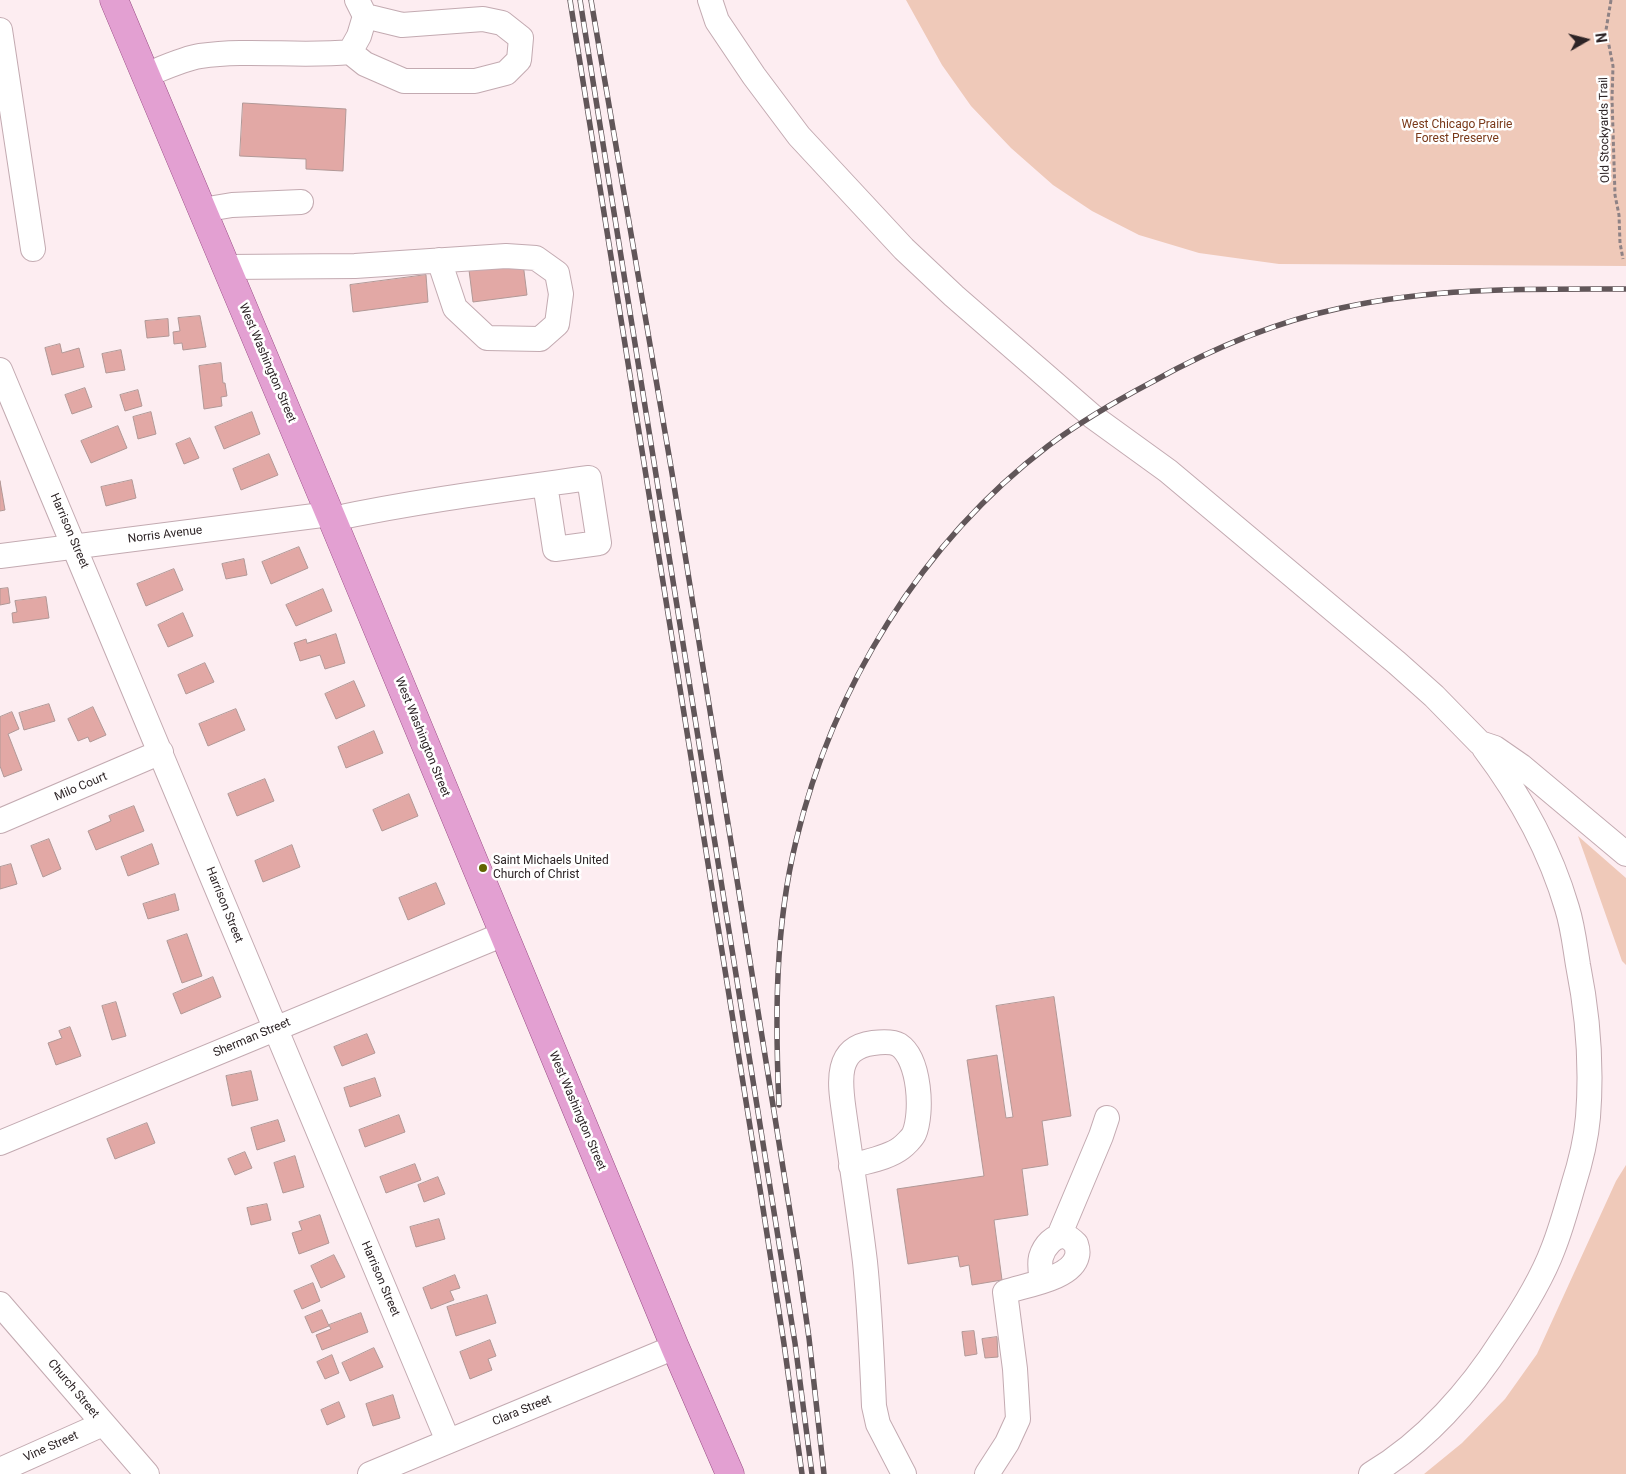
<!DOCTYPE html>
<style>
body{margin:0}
#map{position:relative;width:1626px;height:1474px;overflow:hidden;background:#fdedf1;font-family:Roboto,sans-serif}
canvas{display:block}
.north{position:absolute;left:1561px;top:15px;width:50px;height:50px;-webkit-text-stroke:4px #fff;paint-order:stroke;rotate:82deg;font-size:14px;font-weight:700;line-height:20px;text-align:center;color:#2d2426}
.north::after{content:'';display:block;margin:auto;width:18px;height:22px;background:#2d2426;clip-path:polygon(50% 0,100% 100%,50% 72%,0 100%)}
</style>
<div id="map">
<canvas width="1626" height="1474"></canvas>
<div class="north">N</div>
</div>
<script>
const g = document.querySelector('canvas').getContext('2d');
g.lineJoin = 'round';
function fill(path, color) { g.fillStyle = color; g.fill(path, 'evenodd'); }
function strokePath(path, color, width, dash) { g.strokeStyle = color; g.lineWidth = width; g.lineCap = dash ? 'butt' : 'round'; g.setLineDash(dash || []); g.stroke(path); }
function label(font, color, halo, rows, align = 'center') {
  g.font = font + ' Roboto,sans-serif'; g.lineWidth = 5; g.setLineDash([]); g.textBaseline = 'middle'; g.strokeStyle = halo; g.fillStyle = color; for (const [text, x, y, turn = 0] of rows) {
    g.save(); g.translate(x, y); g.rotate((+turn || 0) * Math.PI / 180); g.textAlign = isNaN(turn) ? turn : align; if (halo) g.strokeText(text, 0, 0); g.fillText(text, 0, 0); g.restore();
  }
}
const green = new Path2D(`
 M906,0H1626V266L1279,264L1199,253L1139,235L1092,211L1053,185L1011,148L971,106L942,65Z
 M1578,836L1626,878V965L1622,961Z
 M1626,1165V1474H1424L1462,1443L1505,1399L1537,1354L1616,1181Z`);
const building = new Path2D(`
 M243,103L346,109L343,171L306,169V159L240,156Z
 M523,263L527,295L473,302L469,270Z
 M426,275L428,302L353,312L350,285Z
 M200,316L206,347L183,350L182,343L174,344L173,332L180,331L178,318Z
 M168,319L169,336L147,338L145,321Z
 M60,344L62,353L79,348L84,367L52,375L45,348Z
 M121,350L125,370L106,373L102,354Z
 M221,363L223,383H225L227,396L221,397L222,406L204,409L199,366Z
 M85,388L92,407L72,414L65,395Z
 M138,390L142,406L125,411L120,395Z
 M151,412L156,434L138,439L133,417Z
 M252,412L260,434L224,449L215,427Z
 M118,426L127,448L91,463L81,441Z
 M190,438L199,458L184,464L176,444Z
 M269,454L278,475L241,490L233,469Z
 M132,480L136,498L106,506L101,487Z
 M0,481L5,510L0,511Z
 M299,547L308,568L271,584L262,562Z
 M244,559L247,575L226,579L222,564Z
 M174,569L183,590L146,606L137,584Z
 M8,588L10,603L0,605V589Z
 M323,589L332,611L296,626L286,605Z
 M46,597L49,618L13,623L12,613L17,612L15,601Z
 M183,613L193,636L168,647L158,625Z
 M336,634L345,663L325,669L320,655L300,661L294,643L306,639L307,643Z
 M205,663L214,682L186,694L178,675Z
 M354,681L365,706L336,719L325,694Z
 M49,704L55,721L24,730L19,713Z
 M93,707L106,735L90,742L88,737L78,741L68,719Z
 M236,709L245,730L208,746L199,724Z
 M12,712L19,729L8,734L22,770L4,777L0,766V717Z
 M374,731L383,753L346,768L338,747Z
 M265,779L274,801L237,816L228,794Z
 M409,794L418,816L382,831L373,810Z
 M134,806L144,831L96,850L88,831L111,821L109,816Z
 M49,839L61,869L43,877L31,846Z
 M152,844L159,864L128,876L121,857Z
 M292,845L300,867L263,882L255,861Z
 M11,864L17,884L0,889V867Z
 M436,883L445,904L408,920L399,898Z
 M175,894L179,910L148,919L143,904Z
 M187,934L202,976L182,983L167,941Z
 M213,977L221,997L181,1014L173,994Z
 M1054,997L1071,1116L1042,1121L1048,1165L1022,1169L1028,1215L994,1220L1002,1280L972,1285L969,1265L960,1267L958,1256L908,1264L897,1189L984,1176L967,1060L997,1055L1006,1118L1013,1117L996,1006Z
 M116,1002L126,1036L112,1040L102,1006Z
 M70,1027L81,1056L56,1065L48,1043L62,1038L59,1031Z
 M367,1034L375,1053L342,1066L334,1047Z
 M251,1071L258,1100L232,1106L226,1076Z
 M375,1078L381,1096L350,1107L344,1088Z
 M399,1115L405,1132L365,1147L359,1130Z
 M278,1120L285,1141L257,1150L251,1128Z
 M147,1123L155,1143L115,1159L107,1139Z
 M245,1152L252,1168L235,1175L228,1159Z
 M295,1156L304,1187L283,1193L274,1163Z
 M415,1164L421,1180L386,1193L380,1177Z
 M438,1177L445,1194L424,1202L418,1185Z
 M267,1204L271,1220L251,1225L247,1208Z
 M320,1215L329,1243L299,1254L292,1233L302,1230L299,1222Z
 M439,1219L445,1239L416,1247L410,1227Z
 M334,1255L345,1277L321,1288L311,1266Z
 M455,1275L460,1288L450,1291L454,1300L431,1309L423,1288Z
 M313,1283L320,1301L302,1309L294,1291Z
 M487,1295L496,1323L456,1336L447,1307Z
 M322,1310L329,1326L312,1333L305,1317Z
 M361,1313L368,1332L322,1350L316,1335L331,1329L329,1325Z
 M974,1331L977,1354L965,1356L962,1332Z
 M997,1337L998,1357L985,1358L982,1339Z
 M490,1340L496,1356L488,1359L492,1370L470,1379L460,1352Z
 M374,1348L383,1367L350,1381L342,1363Z
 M332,1355L339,1373L325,1379L317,1362Z
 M393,1395L400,1418L373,1426L366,1404Z
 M339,1402L345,1417L327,1425L321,1410Z`);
const path = new Path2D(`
 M1611,0L1606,30L1613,66L1612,99L1615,195L1619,215L1620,243L1623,259`);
const minor = new Path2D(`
 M710,0L717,21L754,76L799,136L904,249L954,296L1092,416L1168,471L1397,663L1434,696L1480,743L1495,748L1521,766L1626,854
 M0,30L33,249
 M350,52L365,64L404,81H475L506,73L519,60L521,38L502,23L483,19L402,25L365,16
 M146,75C161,69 185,58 200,56C250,49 300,57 350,52L359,36L365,16L357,0
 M202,210L232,205L301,202
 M226,267L355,266L506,256L536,258L557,273L561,294L557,324L540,339L487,338L455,308L439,260
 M0,370L448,1441
 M332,519C417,501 503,490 589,478L599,543L555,549L545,484
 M0,556L330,514
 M0,821L161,752
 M0,1143L504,934
 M851,1166C867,1161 888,1158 901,1148C905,1145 912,1138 914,1134C923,1113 920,1059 899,1045C892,1041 881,1042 873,1043C834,1048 840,1084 844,1112C851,1162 859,1212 865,1262C870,1310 872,1358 874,1406L878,1424L904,1474
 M1059,1236L1101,1136L1107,1118
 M0,1304L147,1474
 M0,1470L103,1424
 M370,1474L675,1347
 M987,1474L1007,1443L1018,1419L1015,1369L1005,1292C1025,1285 1072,1279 1077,1256C1078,1253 1077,1247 1076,1244C1074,1242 1070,1238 1067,1237C1054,1233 1044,1247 1041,1257C1039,1265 1041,1273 1042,1281
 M1371,1474C1425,1442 1470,1391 1503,1339C1522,1311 1541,1281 1553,1249C1561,1229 1567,1207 1573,1186C1580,1164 1586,1141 1588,1117C1592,1066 1588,1015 1578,965C1575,947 1573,927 1567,908C1550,850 1521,797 1484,748`);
const major = new Path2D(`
 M114,0L332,519L675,1347L730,1474`);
const rail = new Path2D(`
 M570,0L760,1189L784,1344L802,1474
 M580,0L795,1343L812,1474
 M591,0L672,473L799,1268L809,1338L824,1474
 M779,1105C775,1017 775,927 796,841C833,687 921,543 1048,446C1080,422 1116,401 1152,382C1211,349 1275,322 1341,308C1435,287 1530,289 1626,289`);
const markers = [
 [483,868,5,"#606400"]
];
const parkNames = [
 ["West Chicago Prairie",1457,125],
 ["Forest Preserve",1457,139]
];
const streetNames = [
 ["Old Stockyards Trail",1605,130,-91],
 ["West Washington Street",267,363,67],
 ["Harrison Street",69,531,67],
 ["Norris Avenue",165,535,-7],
 ["West Washington Street",422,737,68],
 ["Milo Court",81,787,-23],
 ["Harrison Street",224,905,68],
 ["Sherman Street",252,1038,-23],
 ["West Washington Street",577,1111,67],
 ["Harrison Street",380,1279,67],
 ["Church Street",73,1389,50],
 ["Clara Street",522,1411,-22],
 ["Vine Street",51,1447,-24]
];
const poiNames = [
 ["Saint Michaels United",493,861],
 ["Church of Christ",493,875]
];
fill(green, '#efc9b9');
fill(building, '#e2a8a5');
strokePath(building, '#b19896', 1);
strokePath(minor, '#c3aab1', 26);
strokePath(major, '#974b82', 29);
strokePath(path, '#8e8285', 3, [4, 2.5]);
strokePath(minor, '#fff', 24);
strokePath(major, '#e3a0d2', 28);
strokePath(rail, '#615659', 5.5);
strokePath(rail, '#fff', 4, [11]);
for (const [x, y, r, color] of markers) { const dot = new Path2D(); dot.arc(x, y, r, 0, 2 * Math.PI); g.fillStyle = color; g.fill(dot); strokePath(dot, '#fff', 2); }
label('12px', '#793919', '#fff', parkNames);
label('12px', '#2d2426', '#fff', streetNames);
label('12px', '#2d2426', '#fff', poiNames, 'left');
</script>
